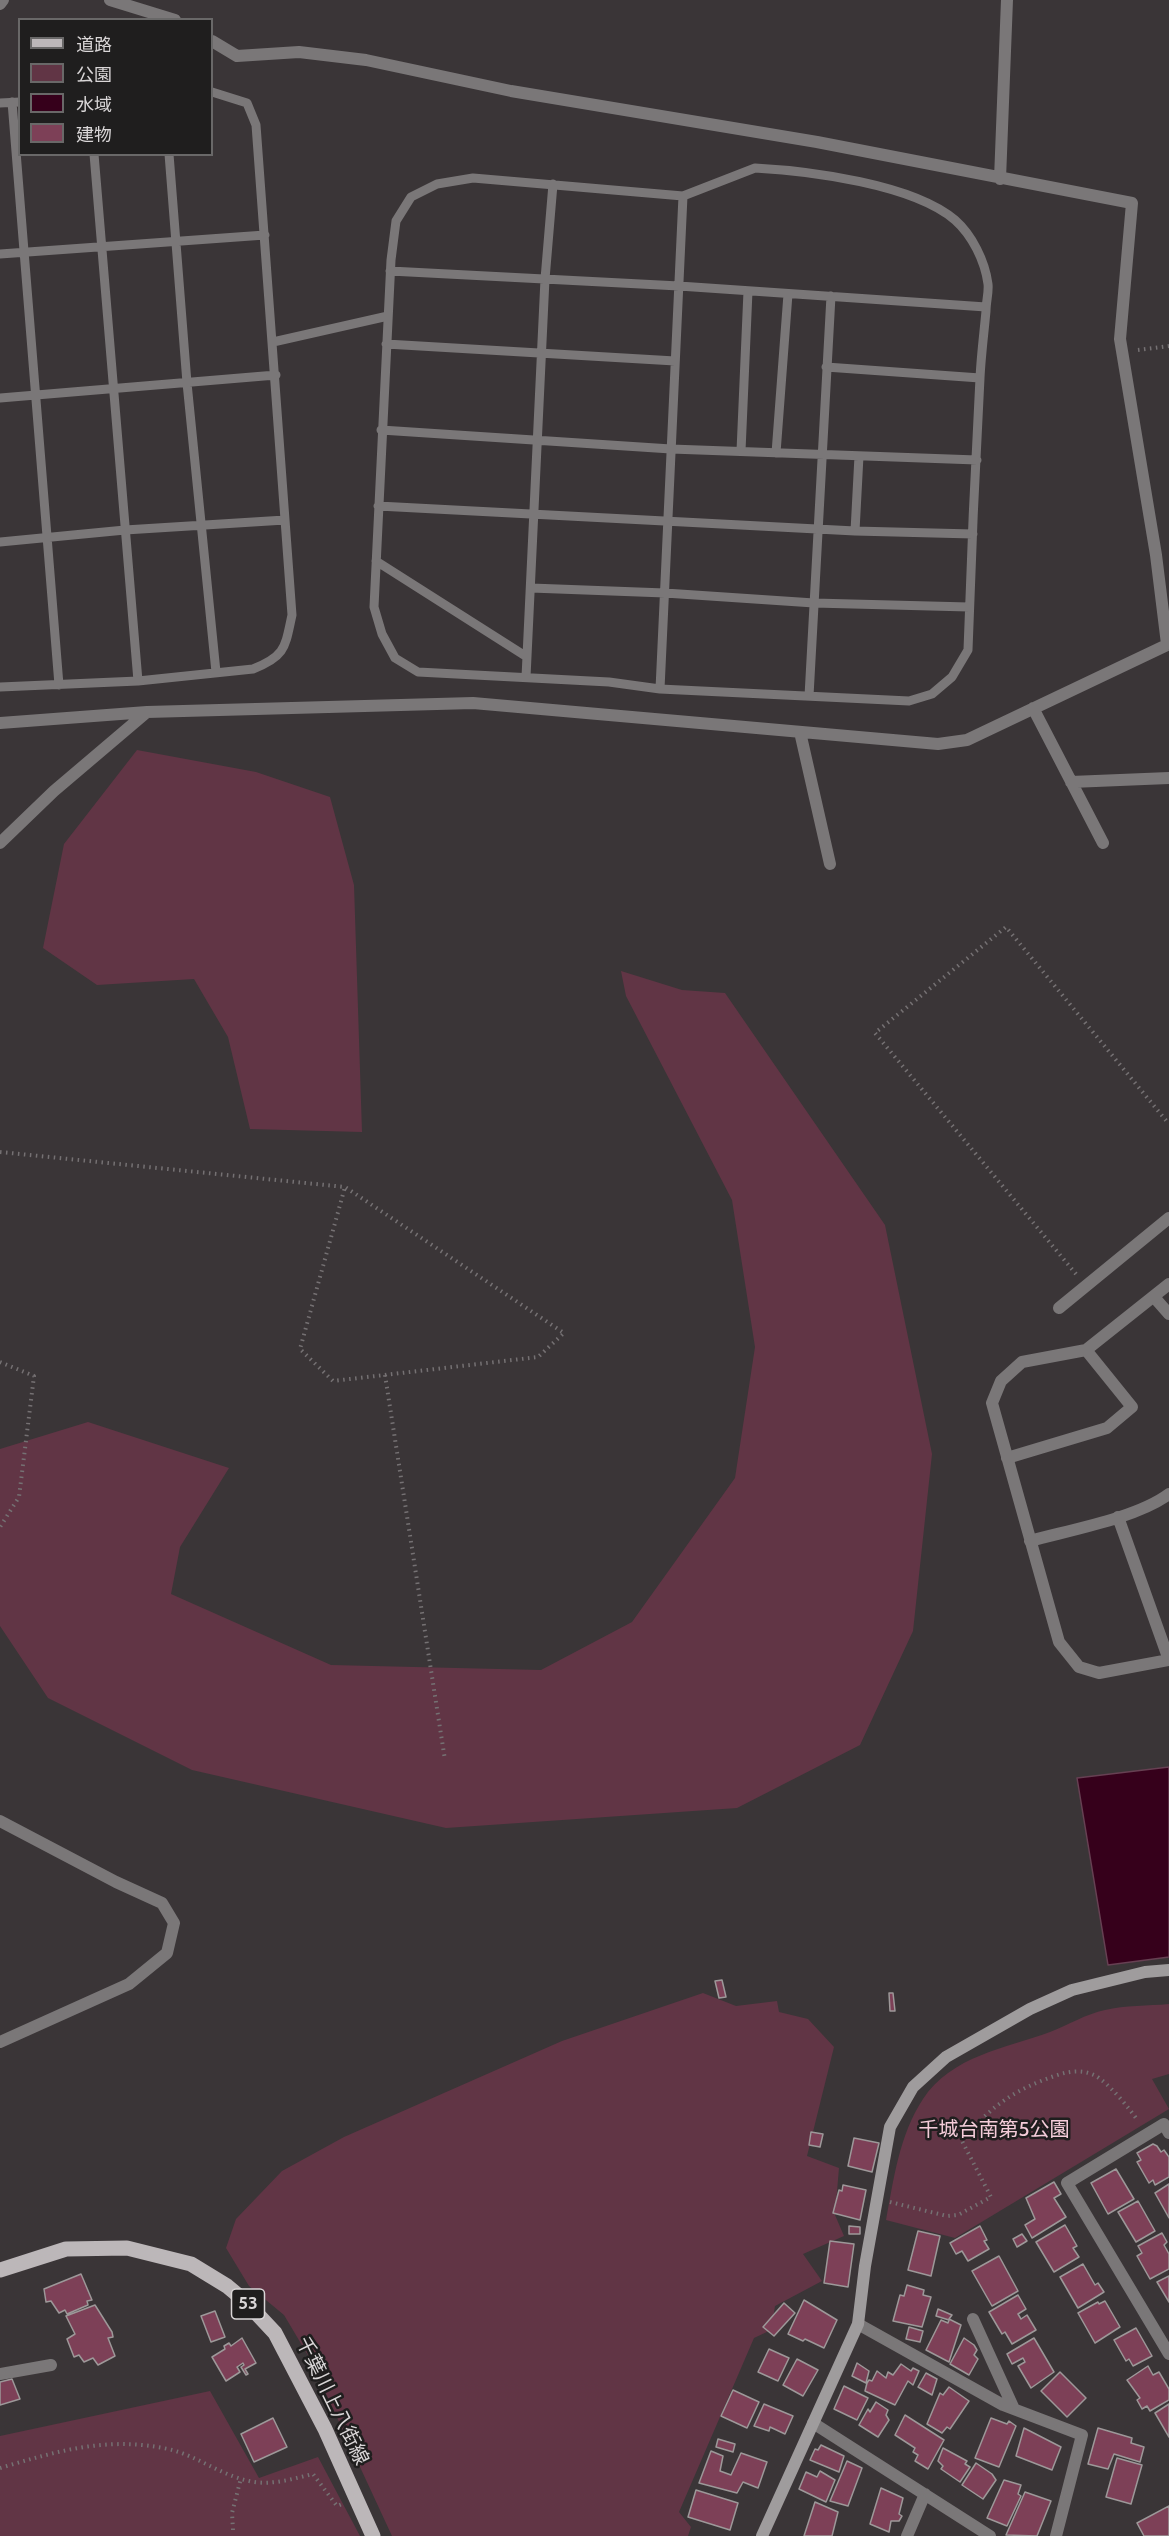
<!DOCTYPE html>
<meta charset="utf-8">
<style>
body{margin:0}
#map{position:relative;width:1169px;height:2536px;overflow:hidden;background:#3a3537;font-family:Cabin,"Noto Sans JP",sans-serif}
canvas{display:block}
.legend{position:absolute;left:18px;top:18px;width:195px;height:138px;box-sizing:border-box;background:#1f1e1e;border:2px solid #696868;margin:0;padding:8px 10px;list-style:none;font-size:18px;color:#d9d6d7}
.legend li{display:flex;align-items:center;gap:12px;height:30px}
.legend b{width:30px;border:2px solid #696868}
</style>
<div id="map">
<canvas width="1169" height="2536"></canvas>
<ul class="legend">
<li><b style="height:8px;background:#bcb7b9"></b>道路</li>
<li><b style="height:16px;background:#613545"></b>公園</li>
<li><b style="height:16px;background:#36001b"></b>水域</li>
<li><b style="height:16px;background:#7d4057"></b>建物</li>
</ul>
</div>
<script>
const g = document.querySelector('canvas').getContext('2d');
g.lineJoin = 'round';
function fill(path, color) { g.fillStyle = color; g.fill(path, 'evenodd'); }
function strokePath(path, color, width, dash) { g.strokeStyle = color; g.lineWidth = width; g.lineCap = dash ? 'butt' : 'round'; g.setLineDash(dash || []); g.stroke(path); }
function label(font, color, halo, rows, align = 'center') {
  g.font = font + ' Cabin,"Noto Sans JP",sans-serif'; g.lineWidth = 5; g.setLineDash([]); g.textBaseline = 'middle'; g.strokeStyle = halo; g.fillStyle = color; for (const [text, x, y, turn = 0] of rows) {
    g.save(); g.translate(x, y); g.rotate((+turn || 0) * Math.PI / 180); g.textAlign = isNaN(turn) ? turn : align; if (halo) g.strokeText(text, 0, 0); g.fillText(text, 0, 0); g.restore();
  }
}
const green = new Path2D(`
 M137,750L256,772L330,797L354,885L362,1132L250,1129L228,1037L194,979L97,985L43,948L64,844Z
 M621,971L682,990L725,993L885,1225L932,1454L913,1631L860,1745L737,1808L446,1828L192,1770L48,1698L0,1626V1449L88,1422L229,1468L180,1547L171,1594L331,1665L541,1670L632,1622L735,1478L755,1347L732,1200L626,996Z
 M703,1993L736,2006L777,2001L779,2012L808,2019L834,2047L807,2156L839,2168L835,2215L844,2236L803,2254L822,2281L775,2306L771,2330L754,2338L679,2512L691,2527L688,2536H392L309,2357L284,2315L249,2286L226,2248L236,2219L282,2171L344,2137L562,2041Z
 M1169,2004V2074L1152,2079L1169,2109L955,2238L886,2220C894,2178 899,2136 923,2099C951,2056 1006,2048 1050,2032C1068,2025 1086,2014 1105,2010C1125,2005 1148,2006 1169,2004Z
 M210,2391L259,2478L318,2457L360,2536H0V2436Z`);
const water = new Path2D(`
 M1169,1767V1957L1108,1965L1077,1778Z`);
const building = new Path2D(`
 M722,1980L726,1997L719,1998L715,1981Z
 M889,1993H893L895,2011H890Z
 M811,2132L823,2134L820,2147L809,2145Z
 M854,2138L879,2143L872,2172L848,2166Z
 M1153,2144L1157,2146L1161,2152L1164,2150L1169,2157V2177L1155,2185L1153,2180L1149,2183L1137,2162L1141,2160L1137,2153Z
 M1116,2169L1134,2199L1108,2214L1091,2183Z
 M1054,2182L1061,2194L1054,2198L1066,2217L1032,2238L1025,2225L1035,2219L1026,2198Z
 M1169,2184V2218L1155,2193Z
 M843,2185L866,2190L860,2220L833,2213L839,2190L842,2191Z
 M1138,2201L1155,2231L1136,2242L1118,2212Z
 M1065,2225L1077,2246L1073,2248L1079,2257L1054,2272L1036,2242Z
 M849,2226L860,2227V2234H849Z
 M980,2226L987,2240L984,2241L989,2249L968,2261L962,2251L956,2254L950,2243Z
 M918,2231L940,2236L931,2276L908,2270Z
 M1162,2233L1167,2242L1164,2245L1169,2254V2269L1150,2279L1137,2256L1142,2253L1138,2246Z
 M1022,2234L1027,2241L1017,2247L1013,2239Z
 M830,2241L854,2244L848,2287L824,2283Z
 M999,2256L1018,2291L992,2306L972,2271Z
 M1083,2264L1095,2285L1098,2283L1104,2292L1078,2308L1060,2277Z
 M81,2274L92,2300L87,2301L88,2305L67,2314L65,2310L59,2313L51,2301L46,2302L44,2289Z
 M1169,2276V2302L1157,2282Z
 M907,2285L924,2290L923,2295L931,2297L922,2327L893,2321L900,2295L904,2296Z
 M1018,2295L1026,2309L1018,2314L1021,2319L1027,2315L1036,2330L1012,2344L1005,2332L1002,2334L989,2312Z
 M804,2300L837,2320L824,2348L805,2339L803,2341L788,2334Z
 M1105,2301L1120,2327L1095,2343L1078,2313L1098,2302L1099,2304Z
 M784,2303L795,2313L774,2336L763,2327Z
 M95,2305L112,2332L113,2337L108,2338L115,2356L98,2365L93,2358L84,2362L79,2355L74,2357L67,2339L75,2334L66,2316Z
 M938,2309L952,2315L949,2319L961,2325L949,2362L926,2350L941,2320L948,2323L949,2320L936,2316Z
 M215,2311L225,2337L211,2342L201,2316Z
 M909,2327L923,2331L920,2342L906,2339Z
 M1136,2328L1152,2356L1133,2366L1129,2359L1126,2361L1114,2340Z
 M242,2338L256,2363L245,2369L248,2374L246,2375L241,2367L244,2365L243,2363L237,2367L240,2372L226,2381L212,2357L225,2349L224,2346L229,2343L231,2346Z
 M964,2338L974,2345L977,2350L974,2355L978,2359L969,2375L950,2364Z
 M1034,2338L1054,2372L1031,2388L1018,2366L1025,2362L1023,2358L1012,2364L1007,2354Z
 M769,2349L789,2358L778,2381L758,2372Z
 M797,2359L818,2370L803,2396L783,2385Z
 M857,2363L869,2371L866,2383L852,2376Z
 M901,2364L911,2371L913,2368L919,2371L913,2385L908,2381L895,2405L865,2391L867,2383L869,2380L872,2381L877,2371L886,2378L888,2372L893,2375Z
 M1148,2366L1153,2375L1159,2372L1169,2389V2400L1150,2411L1147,2406L1142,2409L1137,2400L1140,2398L1127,2380Z
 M1060,2372L1086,2398L1067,2417L1041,2391Z
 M926,2373L937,2379L932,2395L918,2387Z
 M12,2379L20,2399L0,2405V2382Z
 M844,2386L868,2398L857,2420L834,2409Z
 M949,2387L969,2401L950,2429L947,2427L942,2433L927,2424L940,2393L943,2395Z
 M733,2390L759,2402L747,2428L721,2416Z
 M876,2402L888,2410L886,2415L889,2420L878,2437L859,2425L868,2409L870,2412Z
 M764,2404L793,2416L785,2434L770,2427L769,2431L754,2426Z
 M1169,2404V2437L1155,2413Z
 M905,2415L944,2440L928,2469L915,2461L918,2455L913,2452L915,2448L895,2435Z
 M273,2418L287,2447L254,2462L241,2434Z
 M991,2418L1007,2424L1009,2421L1016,2426L999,2467L975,2458Z
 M1024,2428L1061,2447L1052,2470L1016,2456Z
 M1098,2428L1132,2438L1131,2443L1144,2447L1140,2462L1114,2454L1108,2469L1088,2464Z
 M718,2439L735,2444L733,2452L716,2447Z
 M821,2445L844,2456L839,2472L810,2460L815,2449L818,2450Z
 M943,2448L967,2461L965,2464L970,2467L960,2482L941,2469L943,2466L938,2461Z
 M711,2451L723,2456L720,2471L731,2475L741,2453L767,2462L758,2488L743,2482L737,2493L699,2483Z
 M1117,2458L1142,2465L1131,2504L1106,2497Z
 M847,2461L862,2468L848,2506L830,2501Z
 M976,2463L992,2474L996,2480L983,2499L962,2485Z
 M820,2471L835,2480L826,2502L799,2489L806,2472L817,2477Z
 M1004,2480L1021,2485L1018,2494L1021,2496L1007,2526L987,2518Z
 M881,2488L903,2498L899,2514L902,2516L899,2521H891L889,2532L870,2524Z
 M696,2490L738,2503L730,2530L688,2517Z
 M1025,2492L1051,2501L1037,2536L1006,2535Z
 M815,2502L838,2512L832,2536H804Z
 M1169,2506V2536H1144L1137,2523Z`);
const path = new Path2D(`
 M1138,350L1169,346
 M0,1152L345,1187L564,1333L538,1357L333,1381L300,1349L345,1187
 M1076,1274L875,1033L1006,927L1169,1124
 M0,1362L34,1376L19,1497L0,1527
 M385,1375L445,1760
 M890,2202L947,2216L958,2215L991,2197L962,2141C986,2112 1006,2095 1041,2081C1059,2074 1076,2067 1094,2075C1107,2081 1130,2109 1138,2121
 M0,2468C58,2451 107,2436 168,2449C196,2455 220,2475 249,2481C270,2486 292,2479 313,2474L337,2506L342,2504
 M233,2530L232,2513L241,2478`);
const lane = new Path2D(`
 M12,102L59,685
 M0,103L20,102
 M94,154L138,681
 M169,154L187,383L216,672
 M755,168C810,171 913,184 955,220C972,235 985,261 988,284C989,292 986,302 986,311C984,333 981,356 980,378C975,469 971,560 968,650L952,677L932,694L909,701L660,689L609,682L418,672L395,658L382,634L374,607L391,260L396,221L411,197L437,184L473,178L683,196Z
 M0,254L265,235
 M390,271L679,286L986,307
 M273,342L388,316
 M386,344L675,361
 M826,367L980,378
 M0,398L276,375
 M381,430L671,449L977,460
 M741,451L748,291
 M776,453L788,294
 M378,506L855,531L973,534
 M855,531L859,456
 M0,542L125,530L285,520
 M376,561L527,657
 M531,588L665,593L814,603L969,607
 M526,677L545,279L553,184
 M0,687L138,681L253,669C286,656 285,647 292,615L256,125L247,103L212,92
 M660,689L683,196
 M809,696L831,296`);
const street = new Path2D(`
 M110,0L175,20
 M0,4L3,0
 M212,41L237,56L299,52L366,60L511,91L817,142L1132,203L1120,339L1156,555L1167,644
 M1000,179L1007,0
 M1033,708L1103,843
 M0,723L147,712L473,703L938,744L967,740L1169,644
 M800,732L830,864
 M1071,782L1169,778
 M0,843L54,791L147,712
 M1169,1284L1086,1350L1022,1362L1001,1381L992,1403L1059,1642L1079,1667L1099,1673L1169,1660
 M1154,1297L1169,1314
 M1059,1308L1169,1218
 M1007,1458L1107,1428L1132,1407L1086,1350
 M1118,1517L1169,1660
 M1030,1541C1070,1530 1137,1518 1169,1494
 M0,1821L116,1882L162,1903L174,1923L167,1953L129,1984L0,2042
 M1169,2133L1164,2124L1067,2183L1169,2354
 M973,2319L1014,2409
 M858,2324L1003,2405L1082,2435L1056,2536
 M0,2374L51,2365
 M813,2423L990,2536
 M907,2536L925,2494`);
const secondary = new Path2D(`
 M762,2536L858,2324L865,2266L890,2127L913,2087L946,2057L1030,2009L1072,1990L1145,1972L1169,1970`);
const primary = new Path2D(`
 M0,2270L66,2249L127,2248L191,2264L227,2286L245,2301L275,2333L325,2429L373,2536`);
const shields = [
 [248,2304,33]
];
const shieldNames = [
 ["53",248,2304]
];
const parkNames = [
 ["千城台南第5公園",994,2130]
];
const streetNames = [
 ["千葉川上八街線",332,2401,64]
];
fill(green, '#613545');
fill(water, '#36001b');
strokePath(water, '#674053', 1.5);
fill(building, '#7d4057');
strokePath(building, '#9d9899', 1.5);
strokePath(path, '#757173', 4, [1.5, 4.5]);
strokePath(lane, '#7a7778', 9);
strokePath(street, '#7a7778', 12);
strokePath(secondary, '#9f9c9d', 12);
strokePath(primary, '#bcb7b9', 15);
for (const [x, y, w] of shields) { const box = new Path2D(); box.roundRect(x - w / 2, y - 15, w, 30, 4.5); g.fillStyle = '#1f1e1e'; g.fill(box); strokePath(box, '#d9d6d7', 1.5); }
label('bold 18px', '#d9d6d7', null, shieldNames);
label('20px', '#f4ccd9', '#1f1e1e', parkNames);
label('20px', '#d9d6d7', '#1f1e1e', streetNames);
</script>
